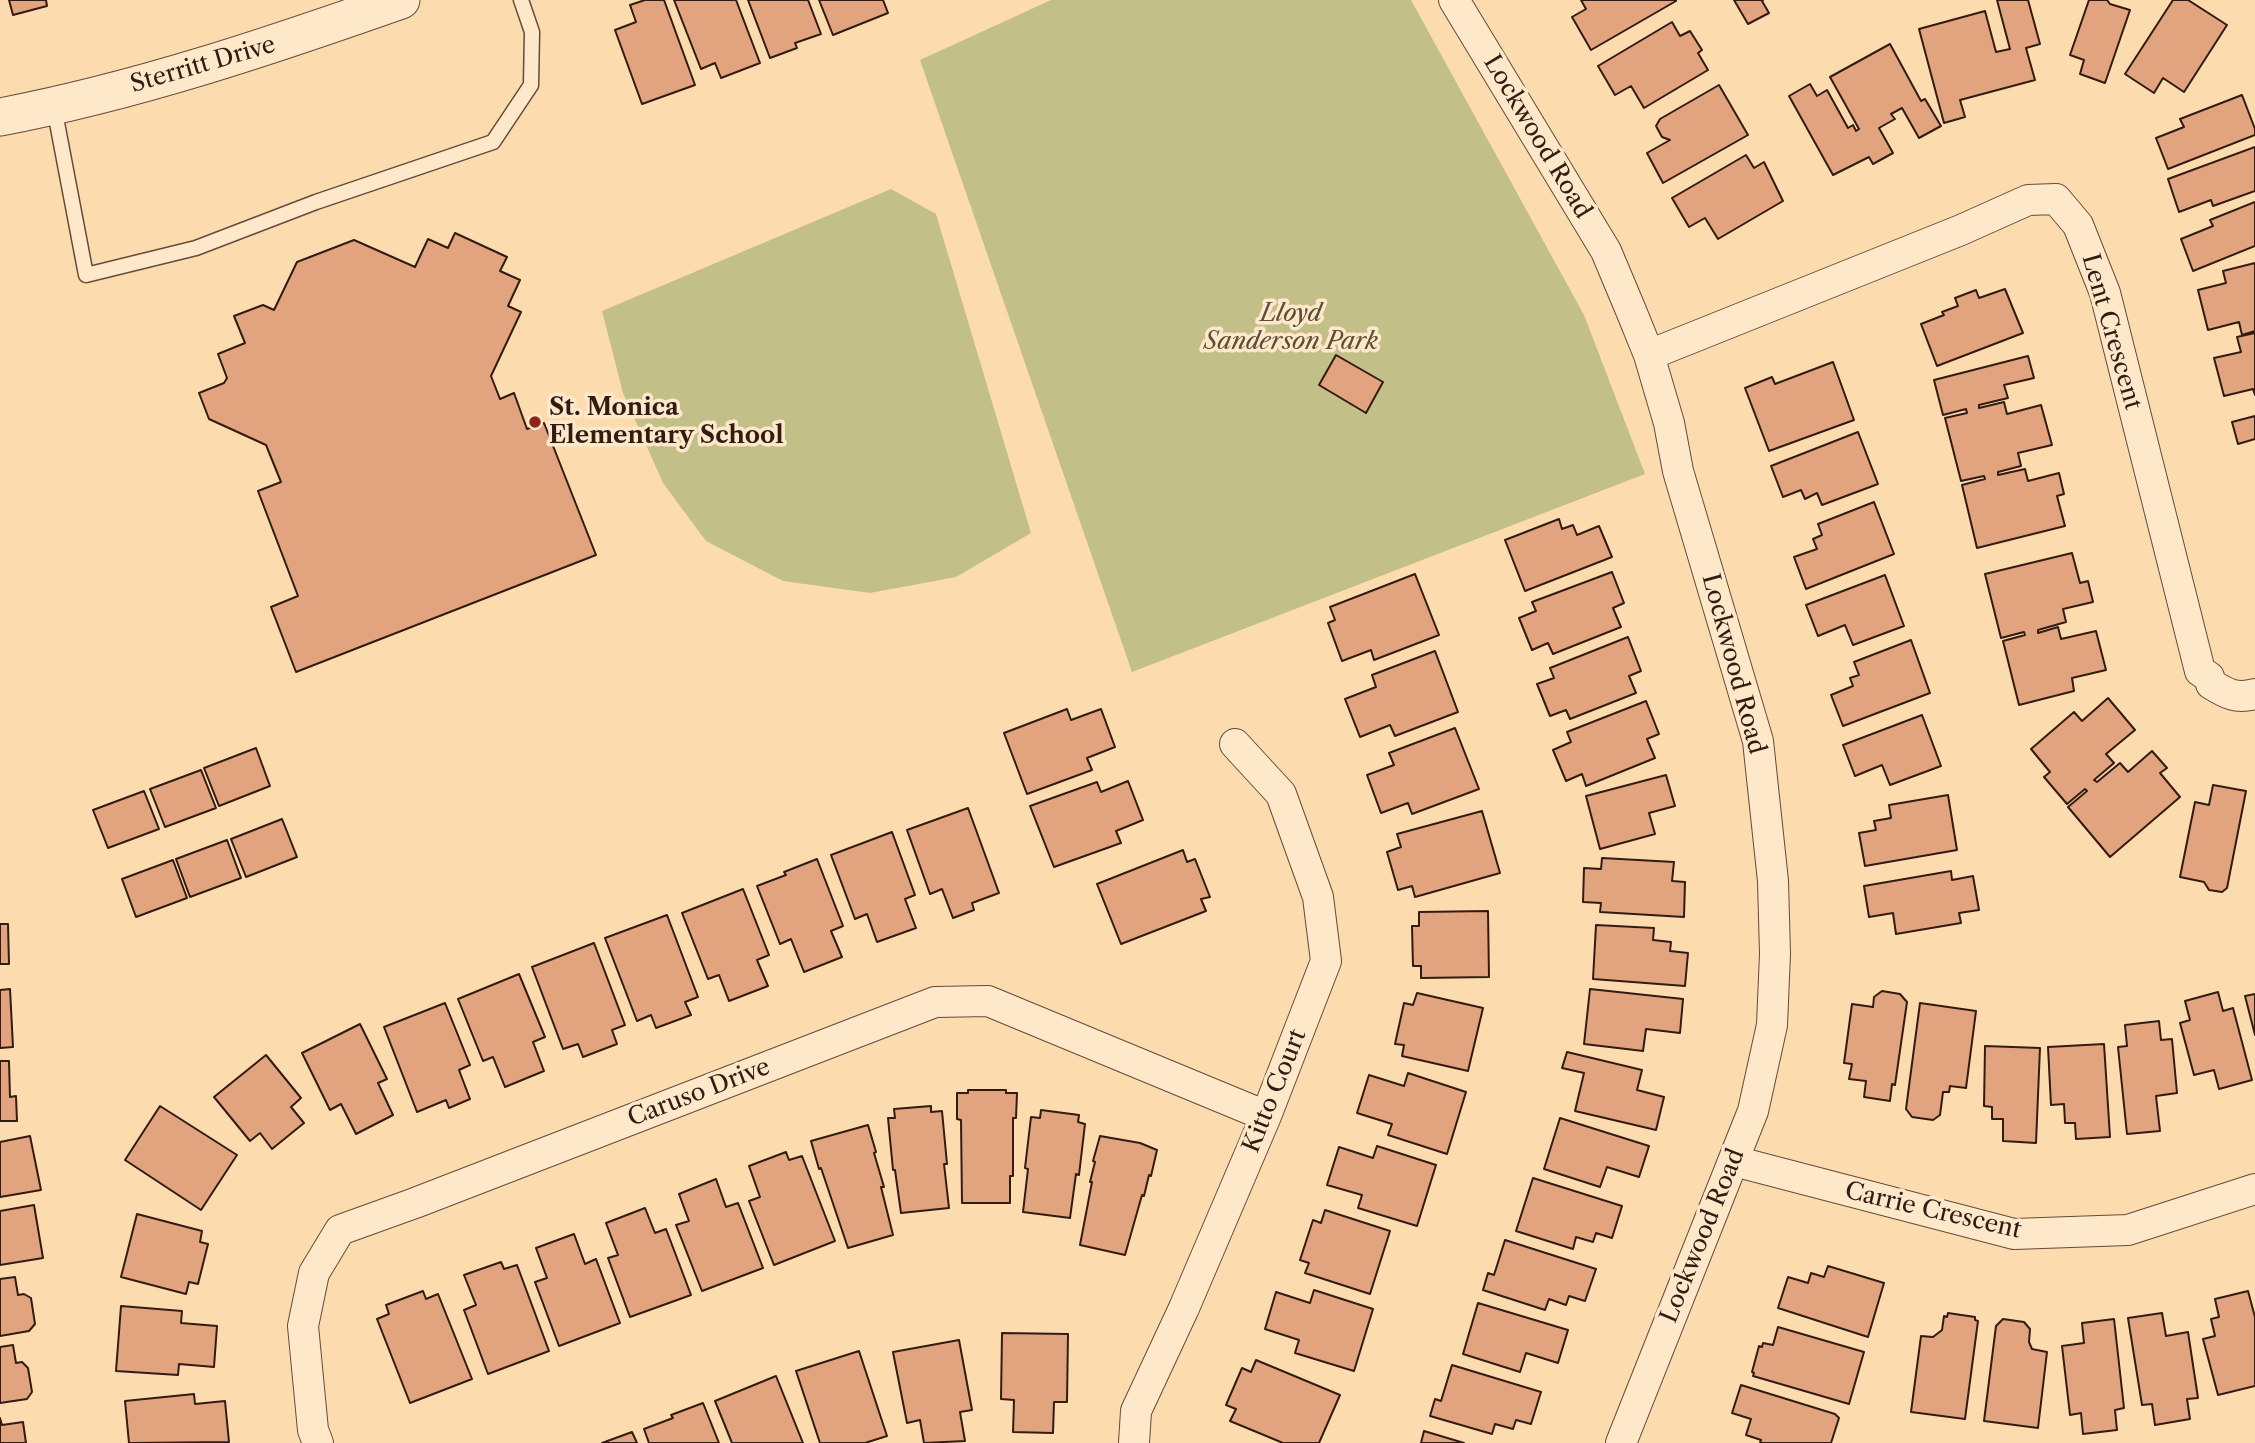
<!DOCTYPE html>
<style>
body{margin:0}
canvas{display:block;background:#fcdcae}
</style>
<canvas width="2255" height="1443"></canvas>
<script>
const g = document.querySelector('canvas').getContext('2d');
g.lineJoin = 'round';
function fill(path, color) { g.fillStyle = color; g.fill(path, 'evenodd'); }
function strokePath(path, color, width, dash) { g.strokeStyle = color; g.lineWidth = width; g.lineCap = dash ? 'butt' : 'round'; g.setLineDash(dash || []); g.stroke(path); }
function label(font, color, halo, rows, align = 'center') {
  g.font = font + ' "Libre Caslon Text",serif'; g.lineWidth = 7; g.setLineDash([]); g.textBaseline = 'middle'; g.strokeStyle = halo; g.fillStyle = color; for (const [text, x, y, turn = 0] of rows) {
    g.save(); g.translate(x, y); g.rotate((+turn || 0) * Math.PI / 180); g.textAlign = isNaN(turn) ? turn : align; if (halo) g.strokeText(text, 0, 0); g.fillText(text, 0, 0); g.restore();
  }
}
const green = new Path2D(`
 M1051,0H1411L1584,315L1645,474L1132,672L920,60Z
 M891,189L936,214L1031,533L956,577L870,593L783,581L706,541L663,483L623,393L602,311Z`);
const building = new Path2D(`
 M9,0H46L47,6L13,15Z
 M645,0H664L695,85L642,104L615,30L636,22L630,5Z
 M674,0H736L760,63L721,78L715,63L701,69Z
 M748,0H808L821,34L795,43L797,48L770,58Z
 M819,0H883L888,13L833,35Z
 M1581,0H1676V1L1591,50L1572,17L1586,9Z
 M1734,0H1763L1762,1L1769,13L1748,24Z
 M1997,0H2028L2040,44L2026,48L2035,80L1960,100L1965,117L1944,123L1919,29L1985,11L1996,52L2010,49Z
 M2089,0H2107L2110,4L2130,10L2105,83L2080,74L2084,60L2070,55Z
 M2173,0H2188L2227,25L2184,92L2163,78L2154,93L2125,74Z
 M1672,22L1680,36L1690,31L1702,50L1698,53L1708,70L1644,108L1631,86L1615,95L1598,66Z
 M1890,44L1921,101L1925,99L1941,126L1919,138L1902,108L1891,114L1895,119L1879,128L1893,153L1873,164L1869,157L1833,175L1789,96L1810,84L1817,96L1827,90L1848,128L1853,125L1856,131L1859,129L1830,77Z
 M1719,85L1748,135L1663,183L1647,153L1670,140L1662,137L1656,126L1660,119Z
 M2242,95L2255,129V135L2168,169L2156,138L2184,127L2180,119Z
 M2255,147V191L2213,206L2211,200L2179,212L2168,179Z
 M1746,155L1754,168L1764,162L1783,201L1718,239L1705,218L1689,227L1672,198Z
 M2255,202V246L2193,271L2181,239L2213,226L2210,220Z
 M455,233L507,257L500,271L520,280L508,306L521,312L491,376L500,399L514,393L527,429L544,423L596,555L296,672L271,607L298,596L258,491L281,482L266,445L209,419L199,393L224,383L227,378L218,354L245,343L234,316L263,305L274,310L297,262L354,240L415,267L428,239L448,248Z
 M2255,263V331L2242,335L2239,322L2208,330L2198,290L2226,283L2223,271Z
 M2005,289L2023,333L1937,366L1921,324L1944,315L1942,312L1958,306L1955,298L1976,290L1979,298Z
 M2255,333V395L2253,389L2224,396L2214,358L2241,352L2237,337Z
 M1336,355L1383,382L1366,413L1319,385Z
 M2028,356L2034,378L2004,385L2008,398L1979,405V408L2004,402L2007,414L2041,405L2052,445L2018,453L2021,466L1998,472V475L2025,469L2028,481L2059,473L2064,494L2057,496L2065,526L1977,548L1962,485L1985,479L1984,476L1961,481L1945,418L1967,413L1966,409L1943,415L1934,380Z
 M1833,362L1854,420L1769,451L1745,388L1772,377L1775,384Z
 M2255,416V439L2238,444L2232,422Z
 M1858,432L1878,484L1822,505L1817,493L1805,499L1801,490L1783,497L1771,466Z
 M1874,502L1894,554L1806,589L1794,557L1817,549L1813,539L1822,535L1818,524Z
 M1559,519L1562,529L1573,525L1577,535L1599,526L1612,557L1525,591L1505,540Z
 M2072,553L2080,583L2088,581L2093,602L2063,609L2066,622L2038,630V633L2058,627L2061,639L2096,631L2106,670L2072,678L2074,691L2019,705L2003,641L2025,635L2024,632L2001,638L1985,574Z
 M1612,572L1624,603L1613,608L1621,627L1553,654L1548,643L1532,650L1519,618L1536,611L1532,602Z
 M1415,574L1439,635L1374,660L1371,650L1342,661L1328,623L1335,620L1330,607Z
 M1885,575L1904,626L1853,645L1845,625L1818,636L1806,605Z
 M1628,637L1641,671L1629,676L1636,693L1570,719L1566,710L1550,716L1537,684L1554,678L1550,668Z
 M1911,640L1930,693L1843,726L1831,695L1853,686L1850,678L1859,675L1854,662Z
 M1435,651L1458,712L1395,736L1390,725L1360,737L1345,699L1376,687L1372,675Z
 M2108,698L2135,730L2106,754L2114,763L2094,780L2097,782L2120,763L2128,772L2152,751L2167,768L2160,773L2180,797L2110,857L2068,807L2087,791L2085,789L2067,804L2044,777L2050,772L2031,749L2074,712L2082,721Z
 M1646,701L1659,734L1647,739L1655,758L1586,786L1582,774L1566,781L1553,750L1571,742L1567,732Z
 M1067,709L1071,720L1101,709L1115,747L1087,758L1092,770L1027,794L1004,733Z
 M1922,715L1941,766L1890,785L1882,765L1855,776L1843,745Z
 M1455,728L1479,789L1412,814L1408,803L1381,813L1367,775L1394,765L1389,753Z
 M256,748L270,786L219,806L204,768Z
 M201,770L216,808L165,827L150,789Z
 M1666,775L1675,806L1649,813L1655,834L1600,849L1586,796Z
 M1128,781L1143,820L1116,831L1121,843L1054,867L1030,806L1097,782L1101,792Z
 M2213,785L2246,791L2227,888L2222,892L2209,890L2204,882L2180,877L2195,802L2209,805Z
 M144,791L159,829L108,848L93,810Z
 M1948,795L1957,850L1865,866L1859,833L1876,830L1874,821L1891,818L1889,805Z
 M968,808L999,893L972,903L974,910L953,918L942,889L930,894L907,830Z
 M1482,811L1500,873L1415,897L1412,886L1398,890L1387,852L1401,847L1397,834Z
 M282,819L297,857L246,877L231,839Z
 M892,832L915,895L905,899L916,928L877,942L867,914L855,919L831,855Z
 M227,840L241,878L190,897L176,859Z
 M1183,850L1187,862L1195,859L1210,897L1201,899L1206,911L1121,944L1097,884Z
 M1602,858L1674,862L1672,881L1685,882L1684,917L1600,912L1601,903L1583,902L1584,868L1601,869Z
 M817,859L843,926L831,931L842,957L804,972L791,939L780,944L757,886L786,875L784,872Z
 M173,860L187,898L136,917L122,879Z
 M1951,871L1952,880L1973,876L1979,910L1959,913L1961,923L1896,934L1893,913L1869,917L1864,886Z
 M743,889L769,955L757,960L768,986L729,1001L719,975L708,979L682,913Z
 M1488,911L1489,977L1421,978V966H1413L1412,926H1419V912Z
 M667,915L698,997L685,1002L691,1015L656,1028L651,1015L637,1021L605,938Z
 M0,924H8L9,964H0Z
 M1596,925L1654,928L1653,940L1671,942L1670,951L1688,953L1685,986L1593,979Z
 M594,943L625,1025L612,1030L617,1044L583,1057L578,1044L563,1049L532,967Z
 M519,974L545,1037L533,1042L544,1071L505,1087L493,1057L483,1061L458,999Z
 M10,989L13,1047L0,1048V990Z
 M1590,989L1683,999L1680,1033L1646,1029L1643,1051L1584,1044Z
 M1882,991L1900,994L1907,1002L1895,1085L1892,1084L1890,1101L1864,1097L1866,1081L1849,1079L1852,1064L1844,1063L1852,1004L1873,1007L1874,997Z
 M2218,992L2223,1011L2233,1008L2252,1080L2219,1089L2214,1070L2194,1075L2180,1023L2190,1020L2185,1001Z
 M1417,993L1483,1008L1468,1071L1402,1056L1404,1045L1395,1044L1404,1003L1413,1005Z
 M2255,994V1035L2245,996Z
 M445,1003L470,1065L459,1070L470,1099L449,1108L446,1100L417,1112L384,1027Z
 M1920,1003L1976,1011L1966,1088L1950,1086L1949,1092H1943L1940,1115L1933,1120L1912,1117L1906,1109Z
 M2159,1021L2161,1040L2172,1039L2177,1093L2156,1096L2160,1131L2127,1134L2118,1047L2127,1046L2125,1025Z
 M360,1024L387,1079L378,1083L393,1115L356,1134L341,1104L330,1110L302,1053Z
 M2104,1044L2110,1137L2076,1139L2075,1123H2065L2064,1104L2051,1105L2048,1047Z
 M1985,1046L2040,1048L2036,1143L2003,1141V1119H1992V1107L1984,1106Z
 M1567,1052L1642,1070L1637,1090L1664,1097L1656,1130L1575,1111L1584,1073L1562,1068Z
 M266,1055L301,1098L291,1107L304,1123L272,1149L260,1133L250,1141L214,1097Z
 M0,1061H9L10,1097L16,1096L17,1121H0Z
 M1408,1073L1466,1092L1447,1154L1388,1135L1392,1124L1357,1113L1369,1075L1404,1086Z
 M968,1090H1006V1093H1017L1016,1118H1013V1176H1010V1203H962L961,1120L957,1119V1093H968Z
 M160,1106L237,1155L201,1210L125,1160Z
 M931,1106V1112L942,1111L947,1164H944L949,1208L901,1213L895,1170H893L888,1118H895L894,1109Z
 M1041,1110L1079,1115L1078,1122L1085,1124L1079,1175L1076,1174L1070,1218L1023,1212L1028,1169L1025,1168L1031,1117L1040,1118Z
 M1560,1118L1649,1146L1639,1177L1607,1167L1600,1187L1544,1169Z
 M868,1125L876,1152L874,1153L884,1187H881L893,1235L848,1248L821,1168L819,1169L811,1141Z
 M30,1136L41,1190L0,1197V1142Z
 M1100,1136L1140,1143L1157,1150L1151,1176L1149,1175L1144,1196L1142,1195L1125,1255L1080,1245L1092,1182H1090L1095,1162L1093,1161Z
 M1377,1146L1436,1165L1417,1226L1358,1208L1362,1195L1327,1185L1339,1147L1373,1158Z
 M786,1152L789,1160L802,1156L835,1241L774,1265L749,1201L760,1197L749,1166Z
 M1533,1178L1622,1206L1612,1238L1596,1233L1593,1242L1576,1237L1573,1249L1516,1231Z
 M716,1179L726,1207L738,1203L763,1268L702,1291L676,1225L689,1221L679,1194Z
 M34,1205L43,1258L0,1265V1211Z
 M645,1208L655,1233L666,1229L691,1295L630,1317L608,1258L618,1255L606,1223Z
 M1325,1210L1390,1231L1370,1294L1305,1273L1309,1263L1300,1260L1313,1220L1321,1223Z
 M137,1214L202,1231L200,1242L208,1244L198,1284L189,1282L186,1294L121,1277Z
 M574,1234L585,1264L596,1259L620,1323L559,1346L535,1282L547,1278L536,1248Z
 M1505,1240L1596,1269L1585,1301L1569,1296L1566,1305L1549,1299L1545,1310L1483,1290L1488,1273L1494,1275Z
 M501,1262L504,1269L517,1265L549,1351L488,1374L464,1310L476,1305L464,1275Z
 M1828,1266L1884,1283L1868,1337L1778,1308L1788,1277L1808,1283L1811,1273L1824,1277Z
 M15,1277L18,1295L24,1294L31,1298L35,1324L29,1331L0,1336V1279Z
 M1314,1290L1373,1309L1354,1371L1295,1353L1299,1340L1265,1329L1276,1292L1310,1303Z
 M423,1291L426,1299L438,1294L472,1379L410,1403L377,1319L389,1314L386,1305Z
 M2248,1291L2255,1317V1386L2218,1395L2203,1339L2215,1336L2211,1319L2219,1317L2215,1299Z
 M1478,1303L1568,1330L1558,1363L1526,1353L1520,1372L1463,1354Z
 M121,1306L182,1311L181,1323L217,1326L214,1367L179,1364L178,1375L116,1371Z
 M1948,1313L1975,1317V1320L1978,1321L1965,1419L1911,1412L1921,1336L1933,1337L1942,1330L1944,1316L1947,1317Z
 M2162,1313L2166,1336L2188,1332L2198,1398L2187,1399L2190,1419L2155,1425L2152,1404L2142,1405L2128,1318Z
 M2003,1319L2024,1322L2030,1329L2029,1342L2032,1349L2047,1352L2038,1428L1984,1421L1996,1326Z
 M2114,1319L2124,1408L2115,1410L2117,1430L2083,1434L2081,1413L2070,1415L2062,1346L2084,1343L2082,1323Z
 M1778,1327L1864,1352L1849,1404L1753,1376L1754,1373L1752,1372L1759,1346L1762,1347L1763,1343L1773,1345Z
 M1002,1333L1068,1334L1067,1402H1054L1053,1433L1013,1432L1014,1400L1001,1399Z
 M959,1340L972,1410L960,1412L965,1441L924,1443L920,1420L907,1423L893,1352Z
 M13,1345L16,1363L22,1362L28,1368L32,1392L27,1399L0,1403V1347Z
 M859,1351L887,1436L865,1443H820L796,1371Z
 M1256,1360L1340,1395L1319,1443H1283L1230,1421L1236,1409L1226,1405L1242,1368L1251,1372Z
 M1452,1365L1541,1392L1531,1424L1516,1420L1513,1429L1495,1424L1492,1434L1430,1416L1435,1399L1441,1401Z
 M776,1376L803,1443H732L715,1401Z
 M1741,1385L1835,1414L1839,1418L1831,1443H1760L1761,1440L1746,1435L1751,1419L1732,1413Z
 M194,1394L195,1404L225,1401L229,1442L129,1443L125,1401Z
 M703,1403L719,1443H649L644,1429L673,1418L671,1415Z
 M0,1418L2,1425L23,1422L26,1443H0Z
 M1424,1431L1464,1443H1421Z
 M632,1432L637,1443H602Z`);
const service = new Path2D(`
 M54,107L86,275L196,248L316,202L493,142L531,85L532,32L521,0`);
const minor = new Path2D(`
 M1454,0L1606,251L1632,313L1649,355L1669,423L1678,471L1758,741L1773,881L1775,954L1772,1025L1753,1111L1621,1443
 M1649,355L1961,230L2028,200L2056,199L2078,225L2105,293L2200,671L2209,677L2211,684C2227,694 2236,699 2255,694
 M1734,1161L2014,1234L2128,1230L2255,1189
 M318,1443L313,1430L303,1326L314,1273L340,1230L415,1203L935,1002L988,1001L1266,1116
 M1134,1443L1136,1411L1184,1308L1266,1116L1326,961L1318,897L1281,794L1235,744`);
const tertiary = new Path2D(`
 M0,117C137,91 270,46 401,0`);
const markers = [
 [535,422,7,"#8f2418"]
];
const streetNames = [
 ["Sterritt Drive",203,65,-16],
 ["Lockwood Road",1537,137,59],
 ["Lent Crescent",2111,332,74],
 ["Lockwood Road",1733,664,75],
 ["Kitto Court",1275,1091,-68],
 ["Caruso Drive",699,1093,-21],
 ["Carrie Crescent",1933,1211,13],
 ["Lockwood Road",1703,1236,-68]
];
const parkNames = [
 ["Lloyd",1291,314],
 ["Sanderson Park",1291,342]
];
const poiNames = [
 ["St. Monica",549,408],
 ["Elementary School",549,436]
];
fill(green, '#c2bf88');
fill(building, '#e2a47f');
strokePath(building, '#321b13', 2);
strokePath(service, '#644b3a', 17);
strokePath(minor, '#644b3a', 32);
strokePath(tertiary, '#644b3a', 39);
strokePath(service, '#fde8ca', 14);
strokePath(minor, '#fde8ca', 30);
strokePath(tertiary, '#fde8ca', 37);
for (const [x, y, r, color] of markers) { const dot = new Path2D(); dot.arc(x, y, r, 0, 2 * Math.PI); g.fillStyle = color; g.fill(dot); strokePath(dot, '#fde8ca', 2.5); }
label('24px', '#321b13', '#fde8ca', streetNames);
label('italic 24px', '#5d4c36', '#fde8ca', parkNames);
label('bold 24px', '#321b13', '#fde8ca', poiNames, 'left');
</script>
